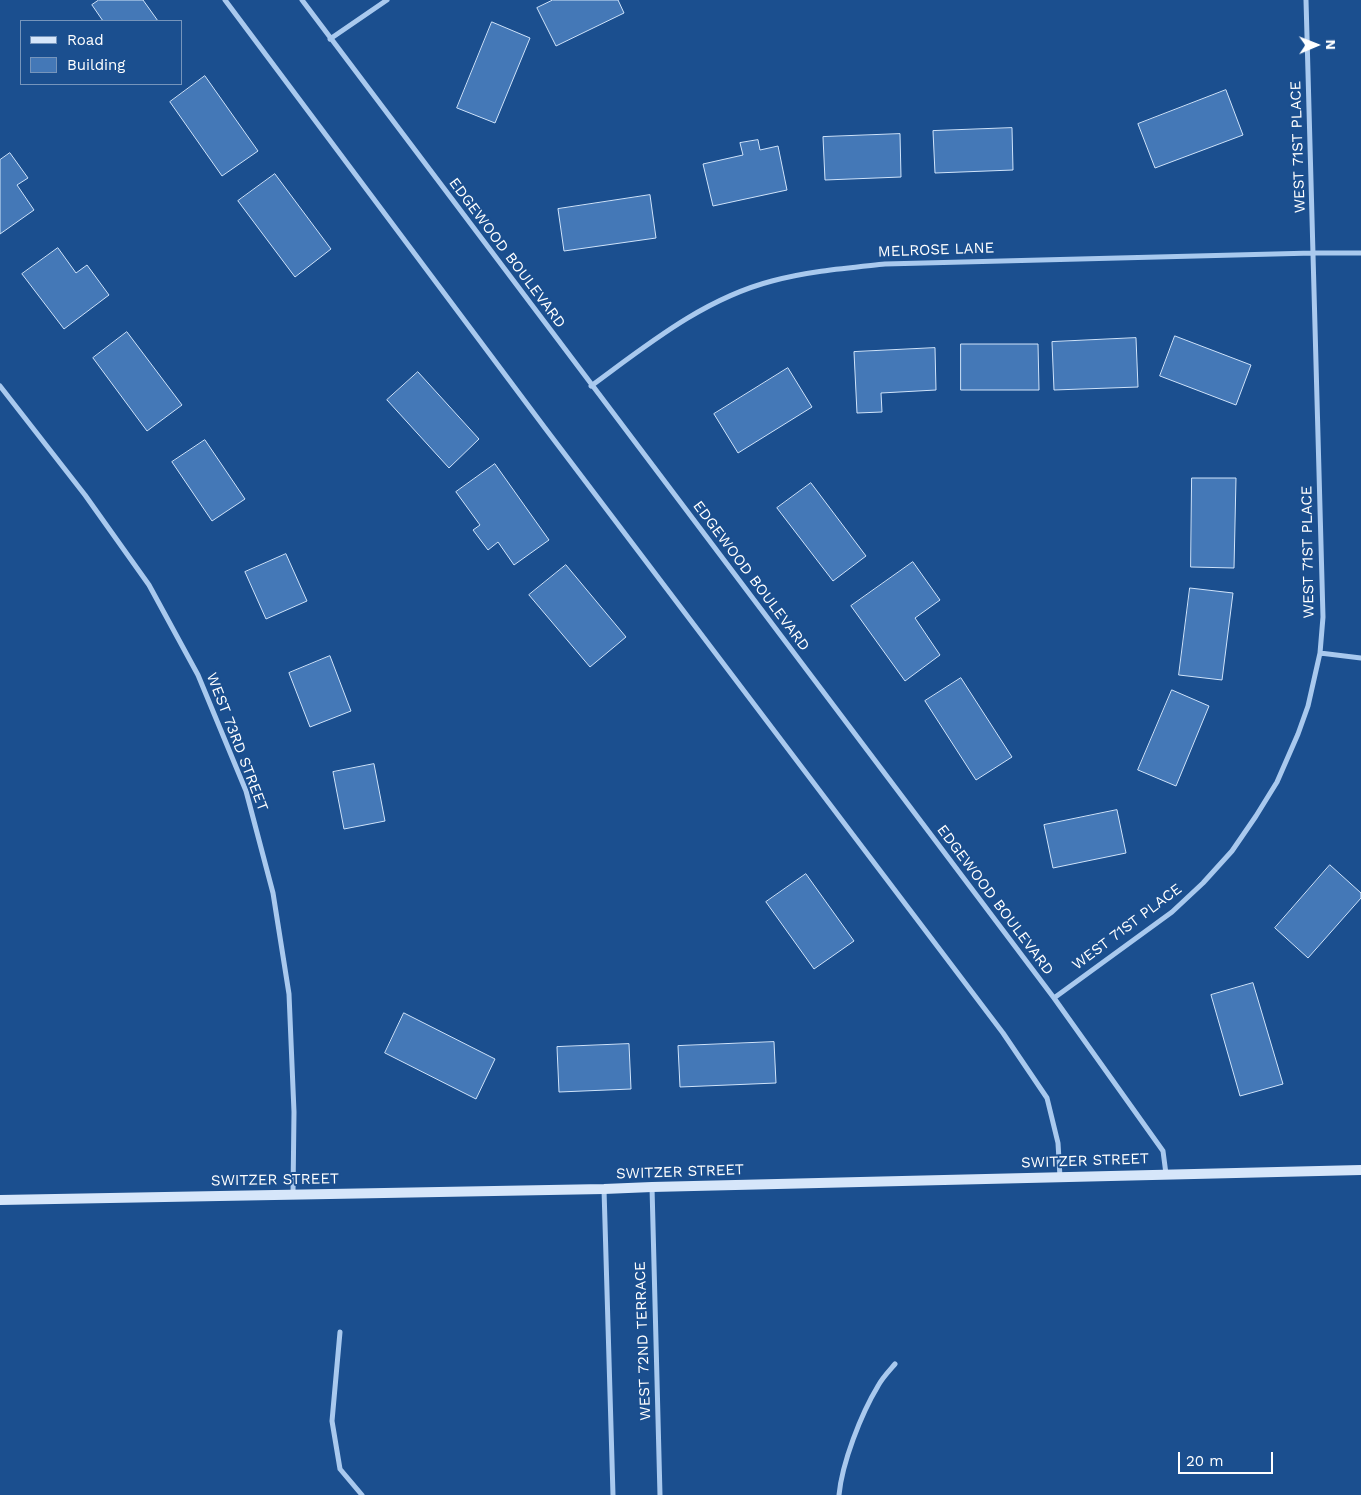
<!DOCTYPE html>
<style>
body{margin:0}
#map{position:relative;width:1361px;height:1495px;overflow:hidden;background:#1b4f8f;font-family:"Work Sans",sans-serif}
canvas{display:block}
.legend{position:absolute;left:20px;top:20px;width:162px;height:65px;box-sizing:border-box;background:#1b4f8f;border:1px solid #7695bc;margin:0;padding:6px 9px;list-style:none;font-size:15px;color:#fff}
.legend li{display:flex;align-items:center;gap:10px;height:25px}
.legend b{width:25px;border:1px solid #7695bc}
.north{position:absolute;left:1291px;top:20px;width:50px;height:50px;-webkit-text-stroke:4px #1b4f8f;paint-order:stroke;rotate:89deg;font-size:14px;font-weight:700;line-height:20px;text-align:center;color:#fff}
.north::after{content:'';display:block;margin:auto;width:18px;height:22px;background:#fff;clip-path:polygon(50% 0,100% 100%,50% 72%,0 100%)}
.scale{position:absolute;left:1178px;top:1452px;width:95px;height:22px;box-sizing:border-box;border:2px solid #fff;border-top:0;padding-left:6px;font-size:15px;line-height:18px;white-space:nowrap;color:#fff;-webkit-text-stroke:4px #1b4f8f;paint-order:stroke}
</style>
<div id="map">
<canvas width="1361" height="1495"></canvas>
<ul class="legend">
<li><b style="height:6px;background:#d6e6fa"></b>Road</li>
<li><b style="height:14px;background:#4478b7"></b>Building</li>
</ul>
<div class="north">N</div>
<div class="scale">20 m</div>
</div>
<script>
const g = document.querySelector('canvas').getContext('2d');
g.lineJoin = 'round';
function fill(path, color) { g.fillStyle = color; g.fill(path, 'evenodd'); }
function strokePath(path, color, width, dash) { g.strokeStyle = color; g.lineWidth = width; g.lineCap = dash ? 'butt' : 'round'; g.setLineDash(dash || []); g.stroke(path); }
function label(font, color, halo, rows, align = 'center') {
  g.font = font + ' "Work Sans",sans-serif'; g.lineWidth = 4; g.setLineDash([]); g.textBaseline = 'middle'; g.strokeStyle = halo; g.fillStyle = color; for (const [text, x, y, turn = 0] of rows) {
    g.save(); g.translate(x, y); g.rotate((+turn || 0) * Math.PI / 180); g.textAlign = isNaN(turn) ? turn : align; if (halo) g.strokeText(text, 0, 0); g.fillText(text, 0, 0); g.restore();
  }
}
const building = new Path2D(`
 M99,0H143L158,21H103L92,5Z
 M553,0H618L624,13L556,46L537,8Z
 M492,22L530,38L495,123L457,108Z
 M205,76L258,151L222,176L170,102Z
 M1226,90L1243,135L1155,168L1138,124Z
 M1012,128L1013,170L935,173L933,131Z
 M900,134L901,177L825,180L823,137Z
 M758,140L760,150L778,146L787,190L713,206L703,164L743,155L740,143Z
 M10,153L28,178L17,185L34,210L0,234V160Z
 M275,174L331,249L295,277L238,201Z
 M650,195L656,238L564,251L558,209Z
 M58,248L76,273L87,265L109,295L64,329L22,274Z
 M127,332L182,405L147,431L93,358Z
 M1175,336L1251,365L1236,405L1160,376Z
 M1136,338L1138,387L1054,390L1052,342Z
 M961,344H1038L1039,390H961Z
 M935,348L936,390L881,393L882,412L857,413L854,352Z
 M788,368L812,407L738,453L714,414Z
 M418,372L479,439L449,468L387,400Z
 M205,440L245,499L212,521L172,462Z
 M495,464L549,540L514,565L498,542L488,550L473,530L480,525L456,492Z
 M1192,478H1236L1234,568L1191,567Z
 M811,483L866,556L833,581L777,508Z
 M286,554L307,601L266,619L245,572Z
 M913,562L940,600L915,618L940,655L905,681L851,606Z
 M566,565L626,637L590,667L529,595Z
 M1190,588L1233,593L1222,680L1179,675Z
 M330,656L351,711L310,727L289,673Z
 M961,678L1012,757L976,780L925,701Z
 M1172,690L1209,706L1176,786L1138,770Z
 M374,764L385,821L344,829L333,772Z
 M1117,810L1126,853L1053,868L1044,825Z
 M1330,865L1361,893V898L1308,958L1275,928Z
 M806,874L854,941L814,969L766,902Z
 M1253,983L1283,1084L1240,1096L1211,995Z
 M404,1013L495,1059L476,1099L385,1053Z
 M774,1042L776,1083L680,1087L678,1046Z
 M629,1044L631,1089L559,1092L557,1047Z`);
const street = new Path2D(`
 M225,0L545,428L1003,1033L1047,1098L1058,1143L1060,1177
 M302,0L1054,998L1163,1151L1166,1174
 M330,39L387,0
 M0,386L85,495L149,585L198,675L246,791L273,893L289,994L294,1112L293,1194
 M591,386C647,345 703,299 772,281C809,271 847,268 885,264L1313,253H1361
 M1320,653L1361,658
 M1054,998L1172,912L1203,883L1232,851L1256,816L1277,782L1298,734L1308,706L1320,653L1323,617L1306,0
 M652,1187L660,1495
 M604,1189L613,1495
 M340,1332L332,1421L340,1469L362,1495
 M839,1495C842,1463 861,1414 878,1386C882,1378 889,1371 895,1364`);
const secondary = new Path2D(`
 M0,1200L604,1189L652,1187L1361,1170`);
const streetNames = [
 ["WEST 71ST PLACE",1298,147,-92],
 ["MELROSE LANE",936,250,-2],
 ["EDGEWOOD BOULEVARD",507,253,53],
 ["WEST 71ST PLACE",1308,552,-91],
 ["EDGEWOOD BOULEVARD",751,576,53],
 ["WEST 73RD STREET",237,742,69],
 ["EDGEWOOD BOULEVARD",995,900,53],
 ["WEST 71ST PLACE",1127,927,-37],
 ["SWITZER STREET",1085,1161,-2],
 ["SWITZER STREET",680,1172,-2],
 ["SWITZER STREET",275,1180,-1],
 ["WEST 72ND TERRACE",643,1341,-92]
];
fill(building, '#4478b7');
strokePath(building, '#cfe3fa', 1);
strokePath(street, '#a9c9ee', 5);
strokePath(secondary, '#d6e6fa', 10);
label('15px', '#fff', '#1b4f8f', streetNames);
</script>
